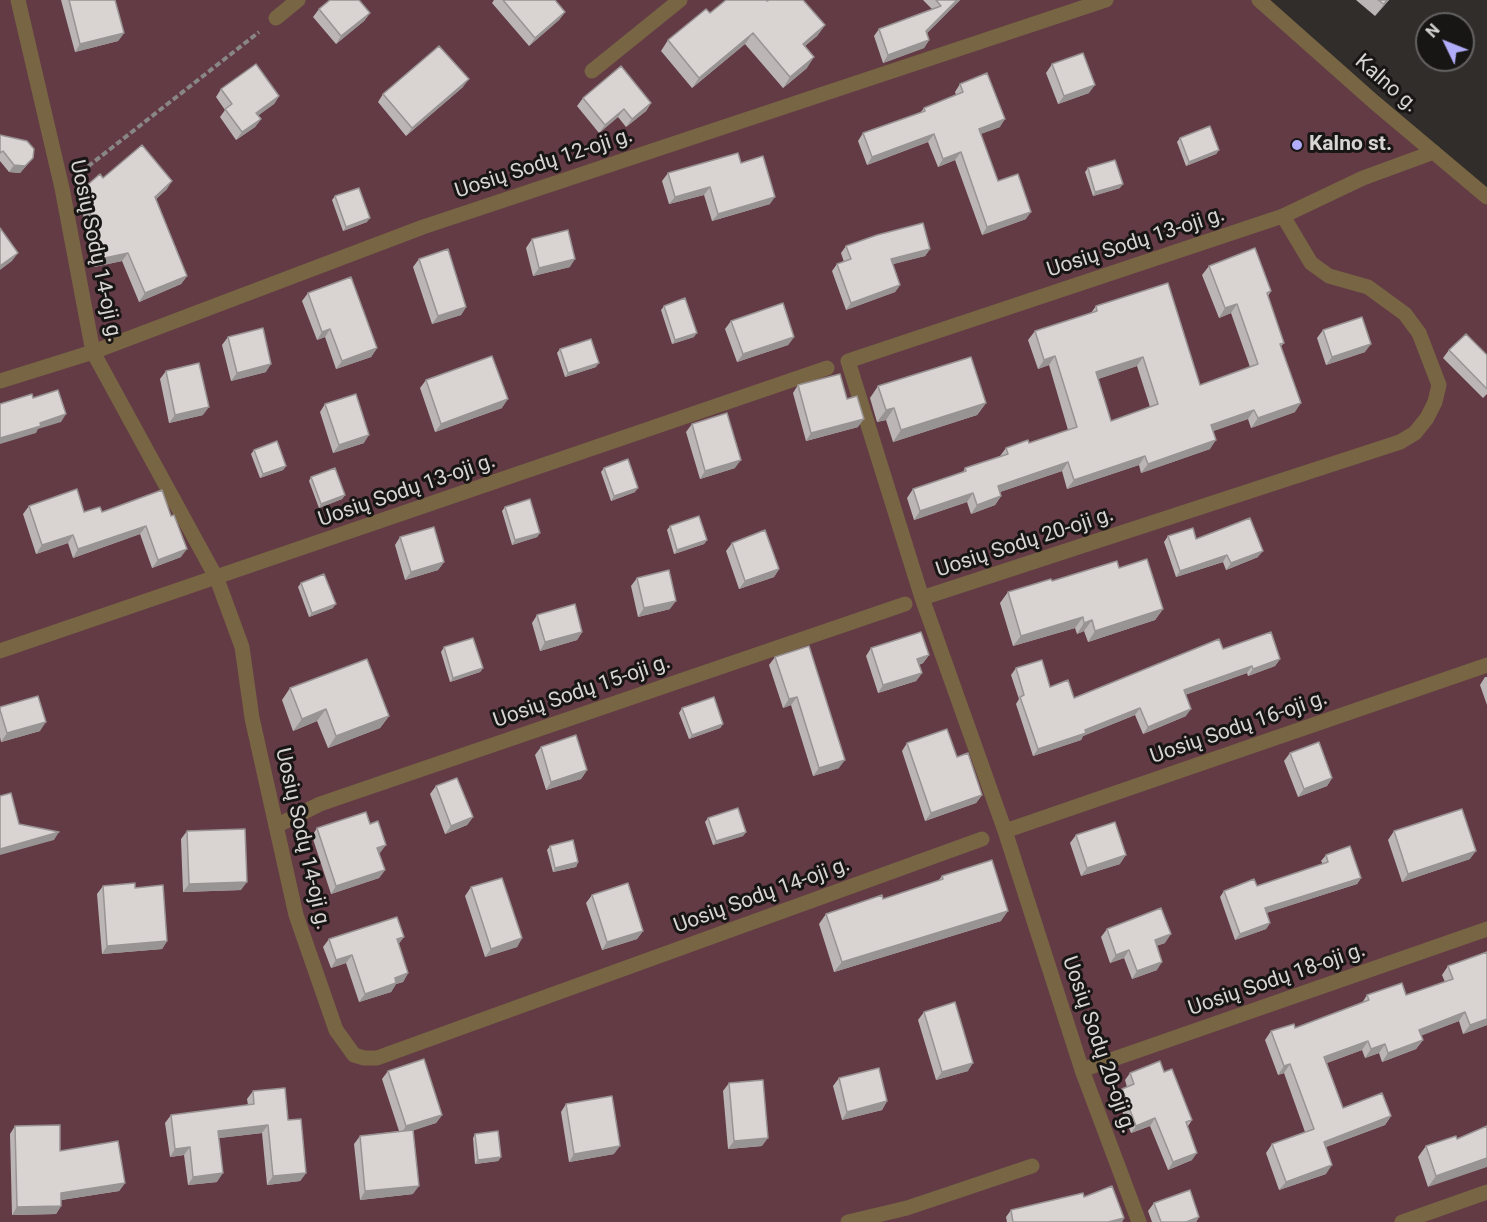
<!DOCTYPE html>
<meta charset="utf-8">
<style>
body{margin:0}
#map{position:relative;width:1487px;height:1222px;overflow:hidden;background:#312d2b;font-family:Roboto,sans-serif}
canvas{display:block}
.north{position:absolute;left:1415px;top:12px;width:60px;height:60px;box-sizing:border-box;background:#181615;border:2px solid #646261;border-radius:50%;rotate:313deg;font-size:16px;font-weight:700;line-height:24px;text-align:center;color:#d7d5d3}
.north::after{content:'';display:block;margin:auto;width:21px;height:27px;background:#b1adfa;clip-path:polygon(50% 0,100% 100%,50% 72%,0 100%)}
</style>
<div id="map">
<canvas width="1487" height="1222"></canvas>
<div class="north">N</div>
</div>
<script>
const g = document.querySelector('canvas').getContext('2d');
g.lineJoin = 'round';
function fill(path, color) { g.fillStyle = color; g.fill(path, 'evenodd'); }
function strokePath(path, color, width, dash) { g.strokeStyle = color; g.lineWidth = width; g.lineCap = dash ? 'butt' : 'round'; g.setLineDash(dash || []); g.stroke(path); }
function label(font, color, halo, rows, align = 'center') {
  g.font = font + ' Roboto,sans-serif'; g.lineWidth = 6; g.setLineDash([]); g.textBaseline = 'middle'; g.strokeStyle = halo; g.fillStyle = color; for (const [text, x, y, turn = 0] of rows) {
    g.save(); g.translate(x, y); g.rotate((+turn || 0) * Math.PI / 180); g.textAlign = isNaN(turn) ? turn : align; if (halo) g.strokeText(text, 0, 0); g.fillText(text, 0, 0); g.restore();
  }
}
const green = new Path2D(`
 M0,0H1264L1487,198V1222H0Z`);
const path = new Path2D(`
 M81,172L259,32`);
const minor = new Path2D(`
 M18,0L62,188L93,352L217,579L242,647L252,718L296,915L336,1030L354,1055L364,1058H377L982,839
 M1259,0L1374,102L1487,197
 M276,18L298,0
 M592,71L680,0
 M0,381L93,352L423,227L1106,0
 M922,598L848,361L1283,216L1363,178L1434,152
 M0,651L827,368
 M276,826L320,804L905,604
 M1005,831L1487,665
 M1082,1070L1487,929
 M848,1222L907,1208L1032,1166
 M1139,1222L1082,1070L1005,831L922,598L1400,442L1415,433L1427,418L1435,402L1439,385L1419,333L1405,314L1368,287L1329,276L1311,263L1283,216
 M1402,1222L1487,1192`);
const wall = new Path2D(`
 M61,0H115L124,33L118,41L75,52Z
 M494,0H555L565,12L559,20L529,46L492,3Z
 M923,0H960L927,33L929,40L924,48L883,63L874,36L879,29L932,9Z
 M1356,0H1389L1375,16Z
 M767,1L825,25L817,36L805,46L807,68L783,88L745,44L692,88L661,51L668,40L710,13Z
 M319,9L370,13L364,21L336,44L313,17Z
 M1052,64L1089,93L1058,104L1046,73Z
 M960,84L1000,127L980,134L998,181L1026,219L982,235L955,160L938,167L928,142L867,165L858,141L863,133L920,113L924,108L956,95L955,92Z
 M463,87L406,136L378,102L383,94Z
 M221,89L279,96L274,104L258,115L261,119L255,127L236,140L220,117L225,110L216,97Z
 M583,98L651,103L646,111L626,127L618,117L599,133L577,106Z
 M0,135L33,158L20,173L9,172L0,161Z
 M1180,138L1219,150L1216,154L1186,166L1177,142Z
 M741,163L770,204L712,221L704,195L669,204L662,181L668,173Z
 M1088,168L1120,188L1093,196L1085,172Z
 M103,178L167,189L156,199L187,276L181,284L139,302L122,261L94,267L79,195L85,187Z
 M335,196L367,222L343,231L332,200Z
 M532,239L570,267L533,276L526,248Z
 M846,246L930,249L925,256L893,264L900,285L895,292L846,310L832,271L837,264L844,262L841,253Z
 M419,259L466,307L461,315L432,324L413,267Z
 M1209,266L1271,291L1268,296L1284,343L1281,346L1295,412L1251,428L1248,419L1213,431L1210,449L1141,473L1139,465L1067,489L1062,471L1000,492L1001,496L995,505L971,514L967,502L914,520L907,498L913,489L963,472L965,468L1000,456L1006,448L1029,443L1068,430L1049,365L1038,369L1028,340L1035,331L1091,313L1096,306L1200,385L1250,367L1231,313L1219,318L1202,275ZM1137,366L1150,407L1111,421L1098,379Z
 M308,293L377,348L371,357L336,369L325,337L317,340L302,301Z
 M664,306L694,337L672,344L661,310Z
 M731,321L794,337L788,345L737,362L725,329Z
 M1323,330L1365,352L1326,365L1317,338Z
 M228,337L266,372L231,381L222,345Z
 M560,349L596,367L565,377L557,353Z
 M1449,350L1487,355V394L1483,398L1443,358Z
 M166,371L203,415L169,423L160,379Z
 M426,380L502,408L435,432L420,388Z
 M798,385L847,399L858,427L806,441L793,393Z
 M878,386L986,403L977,415L893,442L886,420L877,422L870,398Z
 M325,404L364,443L333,453L320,412Z
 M692,424L735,468L700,479L686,432Z
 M254,450L286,466L283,470L260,478L251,454Z
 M604,468L635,492L611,501L601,472Z
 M311,477L345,495L342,499L319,508L309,481Z
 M162,490L181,557L152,568L140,534L73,558L68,543L36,554L23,514L29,506L84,512H102Z
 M505,507L540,533L537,537L512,545L502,511Z
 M670,526L707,540L704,544L674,554L667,530Z
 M1168,536L1196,539L1258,557L1226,570L1223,562L1176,577L1164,542Z
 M400,537L444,562L438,570L405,580L395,545Z
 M732,543L779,569L774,577L739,589L726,551Z
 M1119,568L1163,609L1155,620L1088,642L1084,631L1077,634L1075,628L1013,646L1000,603L1008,592L1052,581Z
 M637,578L670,609L638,617L631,586Z
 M301,583L333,608L309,617L298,587Z
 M537,615L582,632L577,640L540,651L532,623Z
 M444,647L483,668L480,672L450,682L441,652Z
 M871,648L929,655L923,663L919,665L922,673L916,681L878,693L866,656Z
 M1223,649L1280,659L1275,666L1248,676L1247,673L1185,695L1186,716L1143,734L1135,715L1083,736L1081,740L1033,756L1016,704L1019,699L1011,675L1016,668L1050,687L1074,698Z
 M775,657L839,768L813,776L791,705L783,708L769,665Z
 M1485,677H1487V705L1480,685Z
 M290,688L389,716L380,728L328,748L317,721L293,731L282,700Z
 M0,707L40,731L1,742L0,737Z
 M682,708L723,724L720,728L689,739L679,713Z
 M907,743L957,757L982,795L976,803L925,821L902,751Z
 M541,747L587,770L581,779L546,790L535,755Z
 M1290,753L1332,778L1327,786L1298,797L1284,761Z
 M436,786L473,817L467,825L445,834L430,794Z
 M708,818L746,832L743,836L713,845L705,822Z
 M317,828L380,853L379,854L385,870L379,878L331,894L312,836Z
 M187,831L241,890L183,892L181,839Z
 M1394,831L1470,859L1402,882L1388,840Z
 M1076,835L1120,864L1081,876L1070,843Z
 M550,846L578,862L576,867L553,872L547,850Z
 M1326,855L1361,878L1357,884L1266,913L1270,923L1266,929L1235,940L1220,897L1224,891L1257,886L1323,864L1321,861Z
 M942,876L1001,921L834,972L819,924L826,914L883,899L938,881Z
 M103,886L135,888L167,941L162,949L102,954L97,894Z
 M471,887L522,938L517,947L485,957L465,896Z
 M592,895L643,931L637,939L602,950L586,903Z
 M1107,929L1165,943L1156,946L1157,970L1132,979L1124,958L1110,963L1101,937Z
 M329,939L399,944L408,973L403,982L396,984L391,992L359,1002L346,963L331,968L323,947Z
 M1487,952V1025L1463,1034L1459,1021L1421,1035L1423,1040L1416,1049L1382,1062L1379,1053L1365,1058L1362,1050L1327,1063L1343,1108L1391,1116L1385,1125L1326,1147V1174L1279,1190L1266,1153L1272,1144L1305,1132L1284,1073L1278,1075L1265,1040L1271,1031L1295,1028L1362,1003L1367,995H1406L1445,982L1442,975L1448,966Z
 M924,1012L968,1071L936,1080L918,1020Z
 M388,1071L442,1115L436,1123L413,1130V1194L360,1200L354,1144L360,1136L399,1131L382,1079Z
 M1164,1072L1192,1120L1188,1126L1192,1160L1168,1170L1150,1126L1131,1133L1116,1096L1122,1089L1127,1087L1125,1080L1130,1073Z
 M839,1078L887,1101L882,1110L842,1120L833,1086Z
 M729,1083L762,1146L728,1149L723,1091Z
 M253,1091L288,1120L306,1173L300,1181L267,1185L262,1133L218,1138L217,1182L188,1185L184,1155L170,1157L165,1123L171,1115L248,1105L247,1099Z
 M566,1104L614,1154L569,1162L561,1112Z
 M15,1126L60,1151L125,1183L119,1191L61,1200V1206L56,1214L12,1215L10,1134Z
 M1487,1126L1428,1187L1418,1157L1426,1146L1457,1139Z
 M475,1134L501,1157L498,1161L475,1164L473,1138Z
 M1084,1197L1124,1218L1122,1222H1007L1006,1217L1011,1210Z
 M1154,1203L1199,1217L1196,1222H1152L1148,1211Z`);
const shadedWall = new Path2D(`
 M957,0H960L921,39L926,31Z
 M1387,0H1389L1375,16Z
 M565,12L559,20L529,46L535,38Z
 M370,13L364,21L336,44L341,36Z
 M825,25L817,36L795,54L803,44Z
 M124,33L118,41L75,52L80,44Z
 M753,33L745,44L692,88L699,78Z
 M929,40L924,48L883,63L888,55Z
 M814,57L807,68L783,88L790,77Z
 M469,79L463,87L406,136L412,128Z
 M1095,85L1089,93L1058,104L1064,96Z
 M279,96L274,104L251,121L256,113Z
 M651,103L646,111L626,127L632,119Z
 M624,109L618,117L599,133L605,125Z
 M261,119L255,127L236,140L242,132Z
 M1005,119L1000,127L973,137L979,129Z
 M934,134L928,142L867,165L872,157Z
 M1219,150L1216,154L1186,166L1189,162Z
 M961,152L955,160L938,167L943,159Z
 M33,158L20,173L9,172L14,165Z
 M172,181L167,189L149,205L155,197Z
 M1123,184L1120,188L1093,196L1095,192Z
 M710,187L704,195L669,204L675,197Z
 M775,197L770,204L712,221L718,214Z
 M1031,212L1026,219L982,235L987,227Z
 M370,218L367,222L343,231L346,227Z
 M930,249L925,256L886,266L891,259Z
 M18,253L12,261L0,270V266Z
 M128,253L122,261L94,267L100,259Z
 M575,259L570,267L533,276L539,268Z
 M187,276L181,284L139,302L145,293Z
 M900,285L895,292L846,310L851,303Z
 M1237,304L1231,313L1219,318L1225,308Z
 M466,307L461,315L432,324L438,316Z
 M330,329L325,337L317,340L322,332Z
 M697,333L694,337L672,344L675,340Z
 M794,337L788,345L737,362L743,354Z
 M1371,344L1365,352L1326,365L1332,357Z
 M377,348L371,357L336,369L342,361Z
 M1055,356L1049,365L1038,369L1044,360Z
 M1143,357L1137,366L1089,382L1096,372Z
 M599,363L596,367L565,377L568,373Z
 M271,364L266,372L231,381L237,373Z
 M508,399L502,408L435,432L441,424Z
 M986,403L977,415L893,442L901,430Z
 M1301,403L1295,412L1251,428L1258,418Z
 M209,407L203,415L169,423L175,415Z
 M894,408L886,420L877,422L886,410Z
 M1254,410L1248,419L1205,434L1211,425Z
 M66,414L61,422L38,429L36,433L0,444V438Z
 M864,419L858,427L806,441L811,433Z
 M369,435L364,443L333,453L339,445Z
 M1216,440L1210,449L1141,473L1148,464Z
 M1145,456L1139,465L1067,489L1074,480Z
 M741,460L735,468L700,479L705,471Z
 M1068,462L1062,471L991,495L998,486Z
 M286,466L283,470L260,478L263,474Z
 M638,488L635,492L611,501L614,496Z
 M973,493L967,502L914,520L920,511Z
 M345,495L342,499L319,508L321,504Z
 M1001,496L995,505L971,514L977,505Z
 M146,526L140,534L73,558L78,549Z
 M540,533L537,537L512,545L515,540Z
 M73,535L68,543L36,554L42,545Z
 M707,540L704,544L674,554L677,550Z
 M187,549L181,557L152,568L158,560Z
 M1263,551L1258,557L1226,570L1231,563Z
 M1227,555L1223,562L1176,577L1180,571Z
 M444,562L438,570L405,580L411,572Z
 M779,569L774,577L739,589L745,581Z
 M676,601L670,609L638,617L644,608Z
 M336,604L333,608L309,617L312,613Z
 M1163,609L1155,620L1088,642L1095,631Z
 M1083,617L1075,628L1013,646L1021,636Z
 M1092,620L1084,631L1077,634L1084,623Z
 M582,632L577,640L540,651L545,642Z
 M929,655L923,663L912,667L917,659Z
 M1280,659L1275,666L1248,676L1253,669Z
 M1252,666L1247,673L1179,697L1184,690Z
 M483,668L480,672L450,682L453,678Z
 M922,673L916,681L878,693L883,685Z
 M797,697L791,705L783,708L789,699Z
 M1140,708L1135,715L1083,736L1081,740L1033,756L1038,749Z
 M326,709L317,721L293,731L302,719Z
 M1191,709L1186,716L1143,734L1148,727Z
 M389,716L380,728L328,748L336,736Z
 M46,722L40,731L1,742L7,733Z
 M723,724L720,728L689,739L692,735Z
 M845,760L839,768L813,776L819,768Z
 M587,770L581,779L546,790L551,782Z
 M1332,778L1327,786L1298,797L1304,789Z
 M982,795L976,803L925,821L931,813Z
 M473,817L467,825L445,834L451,826Z
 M59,832L54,840L0,855V849Z
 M746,832L743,836L713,845L716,841Z
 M386,845L380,853L372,856L377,848Z
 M1476,851L1470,859L1402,882L1408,874Z
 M1126,855L1120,864L1081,876L1087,868Z
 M578,862L576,867L553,872L555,868Z
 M385,870L379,878L331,894L336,886Z
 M1361,878L1357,884L1260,915L1265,908Z
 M247,882L241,890L183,892L189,884Z
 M1008,911L1001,921L834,972L842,962Z
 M1270,923L1266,929L1235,940L1240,934Z
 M643,931L637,939L602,950L607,942Z
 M1171,934L1165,943L1149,948L1155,940Z
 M404,937L398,945L397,939Z
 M522,938L517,947L485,957L491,949Z
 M167,941L162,949L102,954L107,946Z
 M1129,950L1124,958L1110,963L1116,955Z
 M352,955L346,963L331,968L336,960Z
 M1162,962L1157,970L1132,979L1137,971Z
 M408,973L403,982L396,984L391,992L359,1002L365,994L395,978Z
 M1465,1012L1459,1021L1413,1039L1419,1030Z
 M1487,1019V1025L1463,1034L1470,1025Z
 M1423,1040L1416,1049L1382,1062L1388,1053Z
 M1368,1041L1362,1050L1318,1066L1324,1057Z
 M1385,1044L1379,1053L1365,1058L1371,1049Z
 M973,1063L968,1071L936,1080L942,1072Z
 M1290,1064L1284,1073L1278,1075L1284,1066Z
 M887,1101L882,1110L842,1120L847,1112Z
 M442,1115L436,1123L400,1135L406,1126Z
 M1391,1116L1385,1125L1317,1150L1324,1142Z
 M1155,1118L1150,1126L1131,1133L1136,1126Z
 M268,1125L262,1133L212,1139L218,1131Z
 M768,1138L762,1146L728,1149L734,1141Z
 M620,1146L614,1154L569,1162L574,1154Z
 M190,1147L184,1155L170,1157L175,1149Z
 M1197,1153L1192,1160L1168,1170L1173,1162Z
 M501,1157L498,1161L475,1164L478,1160Z
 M1487,1158V1167L1428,1187L1436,1176Z
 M1332,1165L1326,1174L1279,1190L1286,1182Z
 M223,1173L217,1182L188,1185L193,1177Z
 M306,1173L300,1181L267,1185L273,1176Z
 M125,1183L119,1191L55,1201L61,1193Z
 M419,1186L413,1194L360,1200L365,1191Z
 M61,1206L56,1214L12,1215L17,1207Z
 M1199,1217L1196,1222H1186Z
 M1124,1218L1122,1222H1108Z`);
const building = new Path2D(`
 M69,0H115L124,33L80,44Z
 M330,0H359L370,13L341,36L319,9Z
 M503,0H555L565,12L535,38Z
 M726,0H766L767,1L769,0H803L825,25L803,44L814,57L790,77L753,33L699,78L668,40L706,9L710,13Z
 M936,0H957L926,31L929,40L888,55L879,29L941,6Z
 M1378,0H1387L1384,4Z
 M439,46L469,79L412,128L383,94Z
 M1083,53L1095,85L1064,96L1052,64Z
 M256,64L279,96L256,113L261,119L242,132L225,109L232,104L221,89Z
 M621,66L651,103L632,119L624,109L605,125L583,98Z
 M987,73L1005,119L979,129L998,181L1018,174L1031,212L987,227L961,152L943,159L934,134L872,157L863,133L925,111L924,108L963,92L960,84Z
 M1210,126L1219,150L1189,162L1180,138Z
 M0,135L27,141L34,149L33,158L25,166L14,165L3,151L0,153Z
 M142,145L172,181L155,197L187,276L145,293L128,253L100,259L85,187L100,174L103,178Z
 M738,153L741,163L763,156L775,197L718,214L710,187L675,197L668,173Z
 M1115,160L1123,184L1095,192L1088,168Z
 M359,188L370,218L346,227L335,196Z
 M923,223L930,249L891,259L900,285L851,303L837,264L851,259L846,246L877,235Z
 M0,228L18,253L0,266Z
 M568,230L575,259L539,268L532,239Z
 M1255,248L1271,291L1267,293L1284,343L1280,344L1301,403L1258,418L1254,410L1211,425L1216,440L1148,464L1145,456L1074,480L1068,462L998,486L1001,496L977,505L973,493L920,511L913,489L966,471L965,468L1008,454L1006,448L1028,440L1029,443L1077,427L1055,356L1044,360L1035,331L1097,311L1096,306L1168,283L1200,385L1258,364L1237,304L1225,308L1209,266ZM1143,357L1158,404L1111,421L1096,372Z
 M448,249L466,307L438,316L419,259Z
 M351,277L377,348L342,361L330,329L322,332L308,293Z
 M685,298L697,333L675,340L664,306Z
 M783,303L794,337L743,354L731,321Z
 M1362,317L1371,344L1332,357L1323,330Z
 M263,328L271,364L237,373L228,337Z
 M1466,334L1487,355V389L1449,350Z
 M591,339L599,363L568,373L560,349Z
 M492,356L508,399L441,424L426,380Z
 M971,357L986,403L901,430L894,408L886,410L878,386Z
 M199,363L209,407L175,415L166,371Z
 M840,374L847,399L857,396L864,419L811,433L798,385Z
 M58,390L66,414L40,423L41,426L0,438V404L32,394L33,398Z
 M356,394L369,435L339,445L325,404Z
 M727,413L741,460L705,471L692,424Z
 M277,441L286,466L263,474L254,450Z
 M628,459L638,488L614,496L604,468Z
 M335,468L345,495L321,504L311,477Z
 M77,489L84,512L100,507L102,512L162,490L171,516L174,515L187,549L158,560L146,526L78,549L73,535L42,545L29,506Z
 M530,499L540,533L515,540L505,507Z
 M699,516L707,540L677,550L670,526Z
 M1250,518L1263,551L1231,563L1227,555L1180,571L1168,536L1193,528L1196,539Z
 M434,527L444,562L411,572L400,537Z
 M765,530L779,569L745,581L732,543Z
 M1147,559L1163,609L1095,631L1092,620L1084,623L1083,617L1021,636L1008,592L1051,579L1052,581L1117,561L1119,568Z
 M669,570L676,601L644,608L637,578Z
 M324,574L336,604L312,613L301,583Z
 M575,604L582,632L545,642L537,615Z
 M921,632L929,655L917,659L922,673L883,685L871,648Z
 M1271,632L1280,659L1253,669L1252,666L1184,690L1191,709L1148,727L1140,708L1085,730L1086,733L1038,749L1020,697L1024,695L1016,668L1042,660L1050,687L1068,680L1074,698L1219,639L1223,649Z
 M473,638L483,668L453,678L444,647Z
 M809,646L845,760L819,768L797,697L789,699L775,657Z
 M367,659L389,716L336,736L326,709L302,719L290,688Z
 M38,696L46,722L7,733L0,710V707Z
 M714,697L723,724L692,735L682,708Z
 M947,729L957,757L968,753L982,795L931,813L907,743Z
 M576,735L587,770L551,782L541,747Z
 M1319,742L1332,778L1304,789L1290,753Z
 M457,778L473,817L451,826L436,786Z
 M11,793L19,824L59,832L0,849V796Z
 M738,808L746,832L716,841L708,818Z
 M1462,809L1476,851L1408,874L1394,831Z
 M366,812L370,824L378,821L386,845L377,848L385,870L336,886L317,828Z
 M1115,822L1126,855L1087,868L1076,835Z
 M245,829L247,882L189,884L187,831Z
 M573,840L578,862L555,868L550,846Z
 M1350,846L1361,878L1265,908L1270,923L1240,934L1224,891L1254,879L1257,886L1328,862L1326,855Z
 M992,860L1008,911L842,962L826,914L882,895L883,899L943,879L942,876Z
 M502,878L522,938L491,949L471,887Z
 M135,883V888L163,885L167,941L107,946L103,886Z
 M628,883L643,931L607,942L592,895Z
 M1161,908L1171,934L1155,940L1162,962L1137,971L1129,950L1116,955L1107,929Z
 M397,917L404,937L397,939L408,973L395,978L396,983L365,994L352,955L336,960L329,939Z
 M1487,952V1019L1470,1025L1465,1012L1419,1030L1423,1040L1388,1053L1385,1044L1371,1049L1368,1041L1324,1057L1343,1108L1382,1093L1391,1116L1324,1142L1332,1165L1286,1182L1272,1144L1314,1129L1290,1064L1284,1066L1271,1031L1294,1024L1295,1028L1369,1000L1367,995L1402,983L1406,995L1453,979L1448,966Z
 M955,1002L973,1063L942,1072L924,1012Z
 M424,1059L442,1115L406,1126L388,1071Z
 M1160,1061L1164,1072L1172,1069L1192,1120L1186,1122L1197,1153L1173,1162L1155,1118L1136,1126L1122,1089L1134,1084L1130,1073Z
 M879,1068L887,1101L847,1112L839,1078Z
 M763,1080L768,1138L734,1141L729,1083Z
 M285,1088L288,1120L301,1119L306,1173L273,1176L268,1125L218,1131L223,1173L193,1177L190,1147L175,1149L171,1115L254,1104L253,1091Z
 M612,1096L620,1146L574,1154L566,1104Z
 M60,1125V1151L118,1141L125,1183L61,1193V1206L17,1207L15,1126Z
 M1487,1126V1158L1436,1176L1426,1146L1456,1136L1457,1139Z
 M413,1130L419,1186L365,1191L360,1136Z
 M498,1131L501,1157L478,1160L475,1134Z
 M1112,1186L1124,1218L1108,1222H1013L1011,1210L1083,1193L1084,1197Z
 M1190,1190L1199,1217L1186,1222H1161L1154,1203Z`);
const markers = [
 [1297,145,6,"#b1adfa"]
];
const streetNames = [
 ["Kalno g.",1386,84,41],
 ["Uosių Sodų 12-oji g.",544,164,-18],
 ["Uosių Sodų 13-oji g.",1136,243,-18],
 ["Uosių Sodų 14-oji g.",95,251,78],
 ["Uosių Sodų 13-oji g.",407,491,-19],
 ["Uosių Sodų 20-oji g.",1025,543,-18],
 ["Uosių Sodų 15-oji g.",582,692,-19],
 ["Uosių Sodų 16-oji g.",1239,728,-19],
 ["Uosių Sodų 14-oji g.",302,839,77],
 ["Uosių Sodų 14-oji g.",762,896,-20],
 ["Uosių Sodų 18-oji g.",1277,980,-19],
 ["Uosių Sodų 20-oji g.",1098,1045,71]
];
const poiNames = [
 ["Kalno st.",1309,145]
];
fill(green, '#633b45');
strokePath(path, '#898785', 4, [6, 3]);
strokePath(minor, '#786544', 15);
fill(wall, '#bbb5b5');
fill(shadedWall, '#989493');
fill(building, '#d9d3d2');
strokePath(building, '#989493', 1.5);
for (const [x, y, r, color] of markers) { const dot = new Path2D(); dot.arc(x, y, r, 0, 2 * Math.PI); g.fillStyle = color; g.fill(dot); strokePath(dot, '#181615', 2); }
label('21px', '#d7d5d3', '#181615', streetNames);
label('bold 21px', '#d7d5d3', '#181615', poiNames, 'left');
</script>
